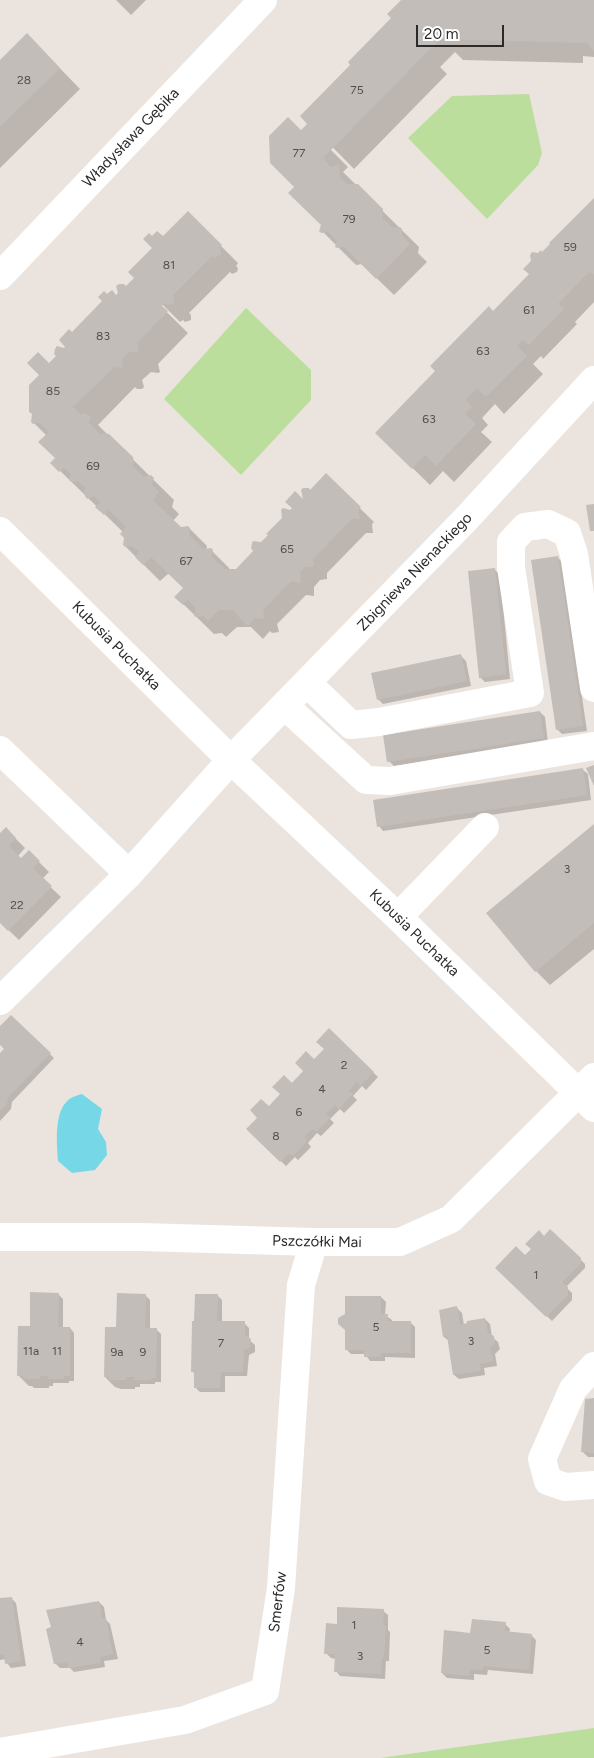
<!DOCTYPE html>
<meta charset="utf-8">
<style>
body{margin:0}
#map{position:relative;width:594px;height:1758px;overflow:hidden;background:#ebe3dd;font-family:Figtree,sans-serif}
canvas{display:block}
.scale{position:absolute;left:416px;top:25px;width:88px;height:22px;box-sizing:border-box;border:2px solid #2a2a2a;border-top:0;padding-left:6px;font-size:15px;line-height:18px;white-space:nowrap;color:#2a2a2a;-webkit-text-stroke:4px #fff;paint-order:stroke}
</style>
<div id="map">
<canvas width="594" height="1758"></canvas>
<div class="scale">20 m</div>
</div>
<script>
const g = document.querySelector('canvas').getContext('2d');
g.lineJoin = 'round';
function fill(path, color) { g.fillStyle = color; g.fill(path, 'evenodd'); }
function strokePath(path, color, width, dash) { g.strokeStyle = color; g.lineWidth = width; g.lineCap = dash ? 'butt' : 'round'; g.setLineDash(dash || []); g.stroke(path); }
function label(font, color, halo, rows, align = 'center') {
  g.font = font + ' Figtree,sans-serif'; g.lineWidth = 4; g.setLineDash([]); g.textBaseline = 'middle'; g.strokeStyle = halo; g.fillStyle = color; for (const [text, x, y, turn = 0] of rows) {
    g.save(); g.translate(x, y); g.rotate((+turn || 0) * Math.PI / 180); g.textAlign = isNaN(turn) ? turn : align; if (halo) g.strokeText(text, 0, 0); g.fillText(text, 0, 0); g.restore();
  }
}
const green = new Path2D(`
 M529,94L542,153L538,165L487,219L408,138L452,96Z
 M246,308L311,370V400L241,475L164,399Z
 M594,1728V1758H380Z`);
const water = new Path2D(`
 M82,1094L102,1109L98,1129L106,1142L107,1155L95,1170L72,1173L58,1161C57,1143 53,1109 71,1098C74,1096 79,1095 82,1094Z`);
const shadow = new Path2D(`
 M116,0H146L131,15Z
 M402,0H594V57L583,56V63L463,60L455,52L440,67L447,74L354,169L302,116L352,65L391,20Z
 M48,56L80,89L0,168V61Z
 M307,126L348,167L343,172L419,247L418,253L427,262L394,295L362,264L356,265L321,230L322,225L296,187L301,132Z
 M594,200V302L575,322L577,324L543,359L541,356L533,364L543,374L504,414L495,404L482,418L488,425L481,432L492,442L454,482L443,471L430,485L377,433L530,274L543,254Z
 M188,213L238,263L236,266L238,268L237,272L232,274L230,272L189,313L191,315V320L185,322L183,320L180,322L130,272L153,248L152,238H163Z
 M134,280L188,333L158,364L160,372L158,373L151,372L142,380L144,387L142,389H137L135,387L98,425L174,500L172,507L179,514L173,521L181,528L188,527L207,546L206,550L210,549L229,568V571H236L291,511L304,502L310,491L326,475L374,522L372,524L373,533H366L327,573V579L320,580L314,587V596L306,595L277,624L279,632L272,633L270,631L263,639L251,627H237L226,637L222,633L214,634L176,597L184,588L169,573L160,581L124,545L125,537L123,532L52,463L56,459L47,436L32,421L49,365L64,350L72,334L107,296H116Z
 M557,557L562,562L587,731L562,734L557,729Z
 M495,570L500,575L510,679L485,682L480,677Z
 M461,656L466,661L471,686L383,704L378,699Z
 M540,712L545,717L548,743L394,766L389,761Z
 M583,770L588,774L591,800L383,831L379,826Z
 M594,826V949L550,985L536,971Z
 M6,829L25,848L18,856L22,860L29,852L49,872L42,879L61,897L19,940L0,922V835Z
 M11,1017L54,1058L12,1102L11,1109L0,1121V1055L6,1049L0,1044V1028Z
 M329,1030L378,1077L366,1090L362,1086L353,1096L357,1100L344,1113L340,1109L330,1119L334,1123L321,1136L317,1133L308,1143L311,1147L298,1160L295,1157L286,1166L248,1129L325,1049Z
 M550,1231L585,1264V1268L566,1287L572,1293V1300L552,1321L497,1268L525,1257Z
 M58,1294L63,1299V1328H70L74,1333V1381H69V1383H53V1386H49V1388H34L32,1386H29L19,1376L31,1327Z
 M145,1295L150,1300V1329H156L161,1334V1382H155V1384H140V1387H135V1389H121L115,1387L105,1377L118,1328Z
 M217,1295L222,1300V1323H244L249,1328V1340L255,1345V1352L249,1355L247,1376H225V1392H200L195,1387V1374L192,1371L195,1322Z
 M381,1297L386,1302L385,1315L392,1320V1322H410L415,1327V1358L385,1357V1361H370L365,1354H351L346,1349Z
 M457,1308L462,1313L464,1325L485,1319L490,1324L492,1337L498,1342L500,1349L495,1354L497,1366L484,1368L485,1375L459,1379L454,1375L449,1341L444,1337L440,1311Z
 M594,1400V1457H588L583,1452Z
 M11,1598L16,1603L26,1666L11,1668L7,1663L6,1659L0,1660V1600Z
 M99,1602L104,1607L106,1620L110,1624L118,1659L104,1661L105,1667L74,1672L70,1668H60L55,1663Z
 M383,1611L388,1615V1630L390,1632L389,1661H386L385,1679L340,1676L336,1671V1659L331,1658L326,1653L338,1626Z
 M505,1624L510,1629L509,1633L531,1635L536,1640L533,1674L488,1670L487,1675L474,1674V1680L447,1678L442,1673L472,1634Z`);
const building = new Path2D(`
 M401,0H594V51L587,43L440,39L323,158L331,167L338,165L339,167L340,177L348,185L349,184L351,185L352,184H358L383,209V219L394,228L400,227L402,229V235L410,244L376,279L344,247L337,248L335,247L337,241L328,232L321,233L319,231L321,225L288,193L294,187L270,163L269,136L288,117L301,130L307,124L300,116L350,65L348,62L391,18L387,14Z
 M27,33L60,68L0,127V60Z
 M594,198V274L589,272L558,304L564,309L529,345L523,340L517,346L527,356L486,397L477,388L466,400L472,407L465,414L476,424L436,466L425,455L412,469L375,433L435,371L430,366L489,306L493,311L529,274L523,269L531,261L530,255L532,252L538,253L541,250L542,252L550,244L549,243Z
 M188,211L222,245L219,248L221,250V255L214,258L212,256L173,295L174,297V303L167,305L165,303L162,306L168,311L137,343L139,350L137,353L130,351L122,359L123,366L121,368L114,367L73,407L81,415L83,413L91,416L89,423L101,435L103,433L109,434L133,457L134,463L132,465L144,477L151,475L154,478L152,485L159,492L153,500L181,527L188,526L190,528L189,535L203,549L211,548L213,550L211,557L225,569H236L253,551L251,548L252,543L253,541L261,542L268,535L266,534L282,518L281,510L283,508L290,510L292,508L285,502L295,491L303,499L301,490L303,488H309L310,490L326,473L361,507L358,510L360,518L359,519H352L313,559L314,565L312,567H305L300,572L301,581L299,583L291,581L263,610L265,618L263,619L255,618L248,626L236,614L234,610H219L208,621L204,616L196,617L194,616L196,608L188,600L183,605L174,597L183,588L151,557L143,565L135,557L139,552L132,546L125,547L123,545L124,538L120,534L126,527L109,510L104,515L95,507L100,502L94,496L87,499L85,496L84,490L86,488L78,481L71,482L69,480L71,474L64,468L59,472L50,463L55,458L38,442L49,432L40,423L33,424L31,422L32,414L29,412V385L39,375L27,363L38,352L49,363L56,356L54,354L55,349L57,346L64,348L65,347L59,340L69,329L72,332L102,301L98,297L104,291L107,294L112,290L116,295L118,293L116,286L119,284H124L126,286L134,278L128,272L152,248L143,239L149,233L152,236L157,231L163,236Z
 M594,504V531H590L586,505Z
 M558,556L583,726L556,730L531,560Z
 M495,568L506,674L479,678L468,571Z
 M461,654L467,681L377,700L371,673Z
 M540,711L544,738L387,762L383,735Z
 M594,765V786L586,768Z
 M583,768L587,795L377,827L373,800Z
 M594,824V923L535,972L486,913Z
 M6,827L16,838L9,846L21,858L29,850L40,861L33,868L52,886L8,931L0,923V833Z
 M11,1015L51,1053L8,1097L7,1104L0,1111V1053L4,1049L0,1045V1026Z
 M329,1028L374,1072L360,1086L357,1082L349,1091L353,1094L339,1109L335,1105L326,1114L330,1118L316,1132L312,1129L304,1137L307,1141L293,1156L289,1153L280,1162L246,1129L257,1118L250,1110L261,1099L269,1106L280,1094L272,1087L284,1075L292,1083L303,1071L295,1063L306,1051L314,1059L324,1049L316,1042Z
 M550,1229L581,1258V1263L562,1282L568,1287V1295L546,1317L495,1268L516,1246L525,1255L531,1249L525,1244L539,1230L544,1236Z
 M30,1292L59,1293L58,1327H70V1376H64V1379H48V1376H40L39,1379H23V1376H17L18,1326H30Z
 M117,1293L146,1294L145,1328H157L156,1378H151V1380H134L135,1377H126V1380H109V1377H104L105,1327H116Z
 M195,1294H218L217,1321H245V1335L251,1339L250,1347L244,1350L243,1372H221L220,1388H194V1372H191L192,1321H194Z
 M345,1296H381V1314H388L387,1321H411V1353H381V1357H364V1350H345V1330L338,1324V1318L345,1314Z
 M457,1306L460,1325L467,1323V1321L485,1318L488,1333L494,1336L495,1344L490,1348L493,1361L480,1364L481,1371L453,1375L447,1336L443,1337L439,1310Z
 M594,1398V1453L581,1452L585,1399Z
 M12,1597L21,1661L5,1664L4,1654L0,1655V1598Z
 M99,1601L102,1618H106L113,1654L100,1657L101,1663L68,1668L67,1663L54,1664L46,1629L51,1627L46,1610Z
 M337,1607L384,1609L383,1626H386L385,1642L384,1657H382L381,1674L334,1672L335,1654H324L326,1623L337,1624Z
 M472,1619L506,1622L505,1631L532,1634L529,1670L483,1666V1670L470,1669L469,1676L441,1673L444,1630L470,1633Z`);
const minor = new Path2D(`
 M0,276L263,0
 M0,531L231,760L398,917L594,1108
 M307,683L351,725L379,722L530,693L511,567V542L525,527L548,524L567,533L574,554L594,688
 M285,706L366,780L390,781L594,746
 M0,750L129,874L231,760L466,519L594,380
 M398,917L485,827
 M0,1001L129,874
 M0,1237H141L314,1242H400L451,1219L594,1077
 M594,1366L573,1389L542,1459L548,1481L565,1487L594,1485
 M0,1752L185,1720L265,1691L281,1588L301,1285L314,1242`);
const numberNames = [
 ["28",24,80],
 ["75",357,90],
 ["77",299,153],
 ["79",349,219],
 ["59",570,247],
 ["81",169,265],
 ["61",529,310],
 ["83",103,336],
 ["63",483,351],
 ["85",53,391],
 ["63",429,419],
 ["69",93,466],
 ["65",287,549],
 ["67",186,561],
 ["3",567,869],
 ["22",17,905],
 ["2",344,1065],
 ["4",322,1089],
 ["6",299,1112],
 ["8",276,1136],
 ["1",536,1275],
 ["5",376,1327],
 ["3",471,1341],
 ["7",221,1343],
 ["11a",31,1351],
 ["11",57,1351],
 ["9a",117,1352],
 ["9",143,1352],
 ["1",354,1625],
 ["4",80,1642],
 ["5",487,1650],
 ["3",360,1656]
];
const streetNames = [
 ["Władysława Gębika",131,138,-46],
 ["Zbigniewa Nienackiego",415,572,-46],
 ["Kubusia Puchatka",116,646,45],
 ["Kubusia Puchatka",414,933,44],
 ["Pszczółki Mai",317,1242,1],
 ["Smerfów",278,1602,-83]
];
fill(green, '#bcde9d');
fill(water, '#76d8e6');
fill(shadow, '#0003');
fill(building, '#c3bdb9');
strokePath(minor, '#fff', 28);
label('12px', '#504f4e', null, numberNames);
label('15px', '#2a2a2a', '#fff', streetNames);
</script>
